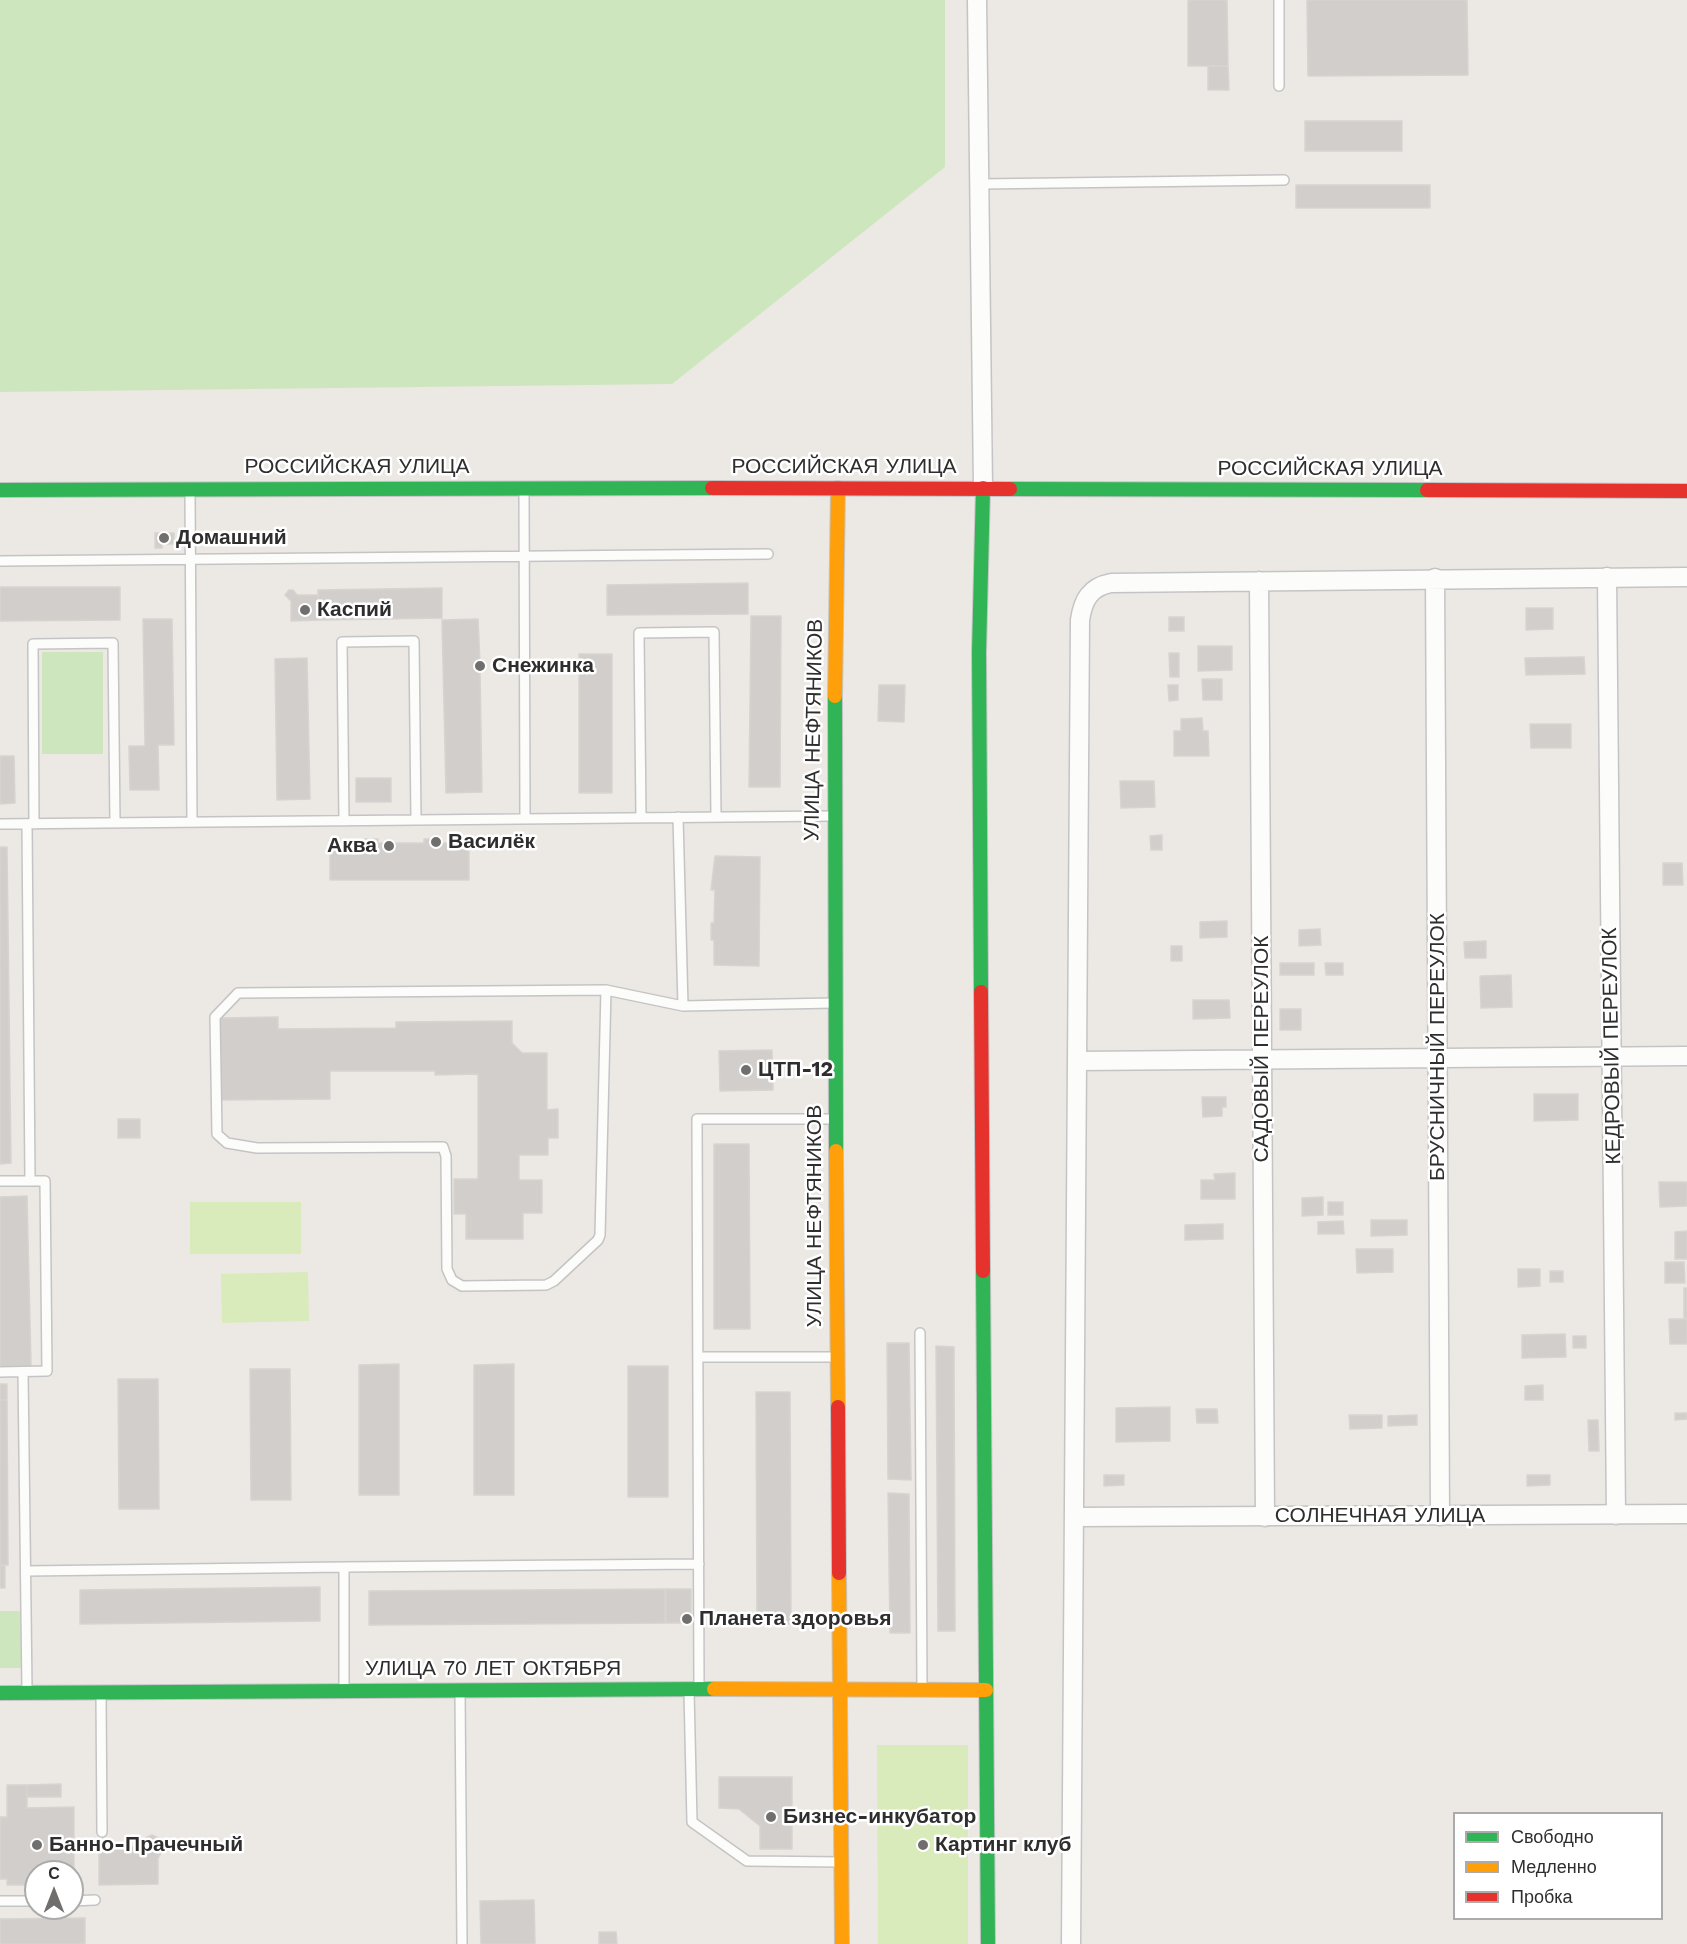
<!DOCTYPE html>
<meta charset="utf-8">
<style>
body{margin:0}
#map{position:relative;width:1687px;height:1944px;overflow:hidden;background:#ece8e4;font-family:"Work Sans",sans-serif}
canvas{display:block}
.legend{position:absolute;left:1453px;top:1812px;width:210px;height:108px;box-sizing:border-box;background:#fff;border:2px solid #ababab;margin:0;padding:8px 10px;list-style:none;font-size:18px;color:#2e2e2e}
.legend li{display:flex;align-items:center;gap:12px;height:30px}
.legend b{width:30px;border:2px solid #ababab}
.north{position:absolute;left:24px;top:1860px;width:60px;height:60px;box-sizing:border-box;background:#fff;border:2px solid #ababab;border-radius:50%;rotate:0deg;font-size:16px;font-weight:700;line-height:24px;text-align:center;color:#2e2e2e}
.north::after{content:'';display:block;margin:auto;width:21px;height:27px;background:#706f6e;clip-path:polygon(50% 0,100% 100%,50% 72%,0 100%)}
</style>
<div id="map">
<canvas width="1687" height="1944"></canvas>
<ul class="legend">
<li><b style="height:8px;background:#30b455"></b>Свободно</li>
<li><b style="height:8px;background:#ff9f0a"></b>Медленно</li>
<li><b style="height:8px;background:#e5322d"></b>Пробка</li>
</ul>
<div class="north">С</div>
</div>
<script>
const g = document.querySelector('canvas').getContext('2d');
g.lineJoin = 'round';
function fill(path, color) { g.fillStyle = color; g.fill(path, 'evenodd'); }
function strokePath(path, color, width, dash) { g.strokeStyle = color; g.lineWidth = width; g.lineCap = dash ? 'butt' : 'round'; g.setLineDash(dash || []); g.stroke(path); }
function label(font, color, halo, rows, align = 'center') {
  g.font = font + ' "Work Sans",sans-serif'; g.lineWidth = 5; g.setLineDash([]); g.textBaseline = 'middle'; g.strokeStyle = halo; g.fillStyle = color; for (const [text, x, y, turn = 0] of rows) {
    g.save(); g.translate(x, y); g.rotate((+turn || 0) * Math.PI / 180); g.textAlign = isNaN(turn) ? turn : align; if (halo) g.strokeText(text, 0, 0); g.fillText(text, 0, 0); g.restore();
  }
}
const green = new Path2D(`
 M0,0H945V167L672,384L0,392Z
 M42,652H103V754H42Z
 M0,1611H21L22,1668H0Z`);
const pitch = new Path2D(`
 M190,1202H301V1254H190Z
 M308,1272L309,1321L222,1323L221,1274Z
 M877,1745H968V1944H878Z`);
const building = new Path2D(`
 M1188,0H1227L1228,66H1188Z
 M1307,0H1467L1468,75L1308,76Z
 M1208,66H1228L1229,90H1208Z
 M1305,121H1402V151H1305Z
 M1296,185H1430V208H1296Z
 M155,533H174V544H162V548H155Z
 M748,583V614L607,615V585Z
 M0,587H120V620L0,621Z
 M442,588V618L319,620L318,590Z
 M289,590H293L297,595H318L319,620L291,621V601L285,595Z
 M1526,608H1553V629L1526,630Z
 M751,616H781L780,787H749Z
 M1169,617H1184V631H1169Z
 M143,619H172L174,745H158L159,790H130L129,746H145Z
 M478,619L480,663H482V670L480,671L482,792L446,793L442,620Z
 M1198,646H1232V670L1198,671Z
 M1169,653H1179V677H1170Z
 M579,654H612V793H579Z
 M1584,657L1585,674L1526,675L1525,658Z
 M307,658L310,799L277,800L275,659Z
 M1202,679H1222V700H1203Z
 M879,685H905L904,722L878,721Z
 M1168,685H1178V700L1169,701Z
 M1202,718L1203,731H1208L1209,756H1174V731H1181V719Z
 M1530,724H1571V748H1531Z
 M0,756H14L15,803L0,804Z
 M356,778H391V802H356Z
 M1120,781H1154L1155,807L1121,808Z
 M1162,835V850H1151L1150,836Z
 M365,839H378V843H424V839H436V843H469V880H330V843H365Z
 M0,847H7L11,1163L0,1164Z
 M715,856L760,857L759,966L714,965V940H711V923H714L715,890H711Z
 M1663,863H1682L1683,885H1663Z
 M1227,921V937L1200,938V922Z
 M1320,929L1321,945L1299,946V930Z
 M1486,941V958H1465L1464,942Z
 M1171,946H1182V961H1171Z
 M1280,963H1314V975H1280Z
 M1325,963H1343V975H1326Z
 M1511,975L1512,1007L1481,1008L1480,976Z
 M1193,1000H1229L1230,1018L1193,1019Z
 M1280,1009H1301V1030H1280Z
 M278,1017V1029L396,1028V1022L512,1021V1043L522,1053H547V1110L558,1109V1138H548V1155H519V1180H542V1213H523V1239H466V1214H454V1179H478V1074L435,1075V1071H330V1099L219,1100V1018Z
 M772,1050L773,1090L720,1091L719,1051Z
 M1534,1094H1578V1120L1534,1121Z
 M1202,1097H1226V1107H1222V1116L1203,1117Z
 M118,1119H140V1138H118Z
 M714,1144H749L750,1329H714Z
 M1235,1173V1199H1201V1180H1215L1214,1174Z
 M1659,1182H1687V1206L1660,1207Z
 M27,1196L31,1366L0,1367V1197Z
 M1323,1197V1215L1302,1216V1198Z
 M1328,1202H1343V1215H1328Z
 M1371,1220H1407V1235L1371,1236Z
 M1343,1221L1344,1234H1318V1222Z
 M1223,1224V1239L1185,1240V1225Z
 M1687,1231V1259H1675V1232Z
 M1356,1249H1393V1272L1357,1273Z
 M1665,1262H1684L1685,1283H1665Z
 M1518,1269H1540V1286L1518,1287Z
 M1550,1271H1563V1282H1550Z
 M1684,1288H1687V1318H1684Z
 M1669,1319H1687V1344H1670Z
 M1565,1334L1566,1357L1522,1358V1335Z
 M1573,1336H1586V1348H1573Z
 M887,1343H909L911,1480L888,1479Z
 M936,1346L954,1347L955,1631H938Z
 M399,1364V1495H359V1365Z
 M514,1364V1495H474V1365Z
 M628,1366H668V1497H628Z
 M250,1369H290L291,1500H251Z
 M118,1379H158L159,1509H119Z
 M0,1384H7V1400H0Z
 M1543,1385V1400H1525V1386Z
 M756,1392H790L791,1624H757Z
 M0,1400H7L8,1565H0Z
 M1170,1407V1441L1116,1442V1408Z
 M1196,1409H1217L1218,1423H1197Z
 M1675,1413H1687V1419L1675,1420Z
 M1349,1415H1382V1428L1350,1429Z
 M1417,1415V1425L1388,1426V1416Z
 M1588,1420H1598L1599,1451H1589Z
 M1104,1475H1124V1485L1104,1486Z
 M1527,1475H1550V1485L1527,1486Z
 M888,1493L909,1494L910,1633H890Z
 M0,1566H5V1588H0Z
 M320,1587V1621L80,1624V1590Z
 M665,1589V1623L369,1625V1591Z
 M666,1589H691V1623H666Z
 M719,1777H792V1849H760V1826L739,1809L719,1808Z
 M61,1784V1797H27V1785Z
 M7,1785H27V1808L74,1807V1878L72,1872H36V1879H29V1885H7V1879H0V1817H7Z
 M152,1835L161,1839L164,1848L158,1858V1884L99,1885V1848L139,1847L143,1839Z
 M534,1900L535,1944H481L480,1901Z
 M85,1918V1944H0V1919Z
 M599,1932H616L617,1944H599Z`);
const lane = new Path2D(`
 M1279,0V86
 M980,184L1284,180
 M524,490L525,819
 M190,492L192,822
 M0,561L768,554
 M678,817L683,1006L833,1003
 M641,818L639,633L714,632L716,817
 M344,821L342,642L414,641L416,820
 M0,824L832,816
 M27,824L30,1181
 M34,824L33,644L113,643L115,823
 M606,990L600,1235L598,1240L554,1281L546,1285L462,1286L452,1280L447,1269L446,1156L443,1147L257,1148L227,1143L217,1134L215,1017L238,993L606,990L683,1006
 M0,1181H45L47,1371L0,1372
 M920,1333L922,1687
 M698,1357H836
 M23,1372L27,1690
 M26,1571L344,1567
 M699,1689L697,1119H833
 M344,1690V1567L699,1564
 M460,1691L462,1944
 M689,1691L692,1822L747,1861L841,1862
 M101,1695L102,1832
 M0,1901H36
 M72,1901L95,1900`);
const street = new Path2D(`
 M977,0L983,488
 M1607,577L1616,1515
 M1435,578L1440,1516
 M1259,581L1265,1517
 M1077,1061L1687,1056
 M1074,1517L1687,1514
 M1071,1944L1080,620C1083,600 1090,587 1111,583L1687,577`);
const fast = new Path2D(`
 M1010,489L1427,490
 M0,490L712,488
 M835,696L836,1151
 M981,992L979,652L983,488
 M983,1271L988,1944
 M0,1693L714,1689`);
const slow = new Path2D(`
 M835,696L838,488
 M836,1151L838,1407
 M839,1573L842,1944
 M714,1689L986,1690`);
const jam = new Path2D(`
 M712,488L1010,489
 M1427,490L1687,491
 M981,992L983,1271
 M838,1407L839,1573`);
const markers = [
 [164,538,6,"#706f6e"],
 [305,610,6,"#706f6e"],
 [480,666,6,"#706f6e"],
 [436,842,6,"#706f6e"],
 [389,846,6,"#706f6e"],
 [746,1070,6,"#706f6e"],
 [687,1619,6,"#706f6e"],
 [771,1817,6,"#706f6e"],
 [37,1845,6,"#706f6e"],
 [923,1845,6,"#706f6e"]
];
const streetNames = [
 ["РОССИЙСКАЯ УЛИЦА",357,467],
 ["РОССИЙСКАЯ УЛИЦА",844,467],
 ["РОССИЙСКАЯ УЛИЦА",1330,469],
 ["УЛИЦА НЕФТЯНИКОВ",814,730,-89],
 ["КЕДРОВЫЙ ПЕРЕУЛОК",1612,1046,-91],
 ["БРУСНИЧНЫЙ ПЕРЕУЛОК",1438,1047,-90],
 ["САДОВЫЙ ПЕРЕУЛОК",1262,1049,-90],
 ["УЛИЦА НЕФТЯНИКОВ",815,1216,-90],
 ["СОЛНЕЧНАЯ УЛИЦА",1380,1516],
 ["УЛИЦА 70 ЛЕТ ОКТЯБРЯ",493,1669]
];
const poiNames = [
 ["Домашний",176,538],
 ["Каспий",317,610],
 ["Снежинка",492,666],
 ["Василёк",448,842],
 ["Аква",377,846,"right"],
 ["ЦТП-12",758,1070],
 ["Планета здоровья",699,1619],
 ["Бизнес-инкубатор",783,1817],
 ["Банно-Прачечный",49,1845],
 ["Картинг клуб",935,1845]
];
fill(green, '#cee6be');
fill(pitch, '#d9eabb');
fill(building, '#d1cecb');
strokePath(building, '#d7d4d0', 1.5);
strokePath(lane, '#c5c4c5', 12);
strokePath(street, '#c5c4c5', 21);
strokePath(fast, '#c5c4c5', 16);
strokePath(slow, '#c5c4c5', 16);
strokePath(jam, '#c5c4c5', 16);
strokePath(lane, '#fcfcfb', 9);
strokePath(street, '#fcfcfb', 18);
strokePath(fast, '#30b455', 14);
strokePath(slow, '#ff9f0a', 14);
strokePath(jam, '#e5322d', 14);
for (const [x, y, r, color] of markers) { const dot = new Path2D(); dot.arc(x, y, r, 0, 2 * Math.PI); g.fillStyle = color; g.fill(dot); strokePath(dot, '#fff', 2); }
label('21px', '#2e2e2e', '#fff', streetNames);
label('bold 21px', '#2e2e2e', '#fff', poiNames, 'left');
</script>
